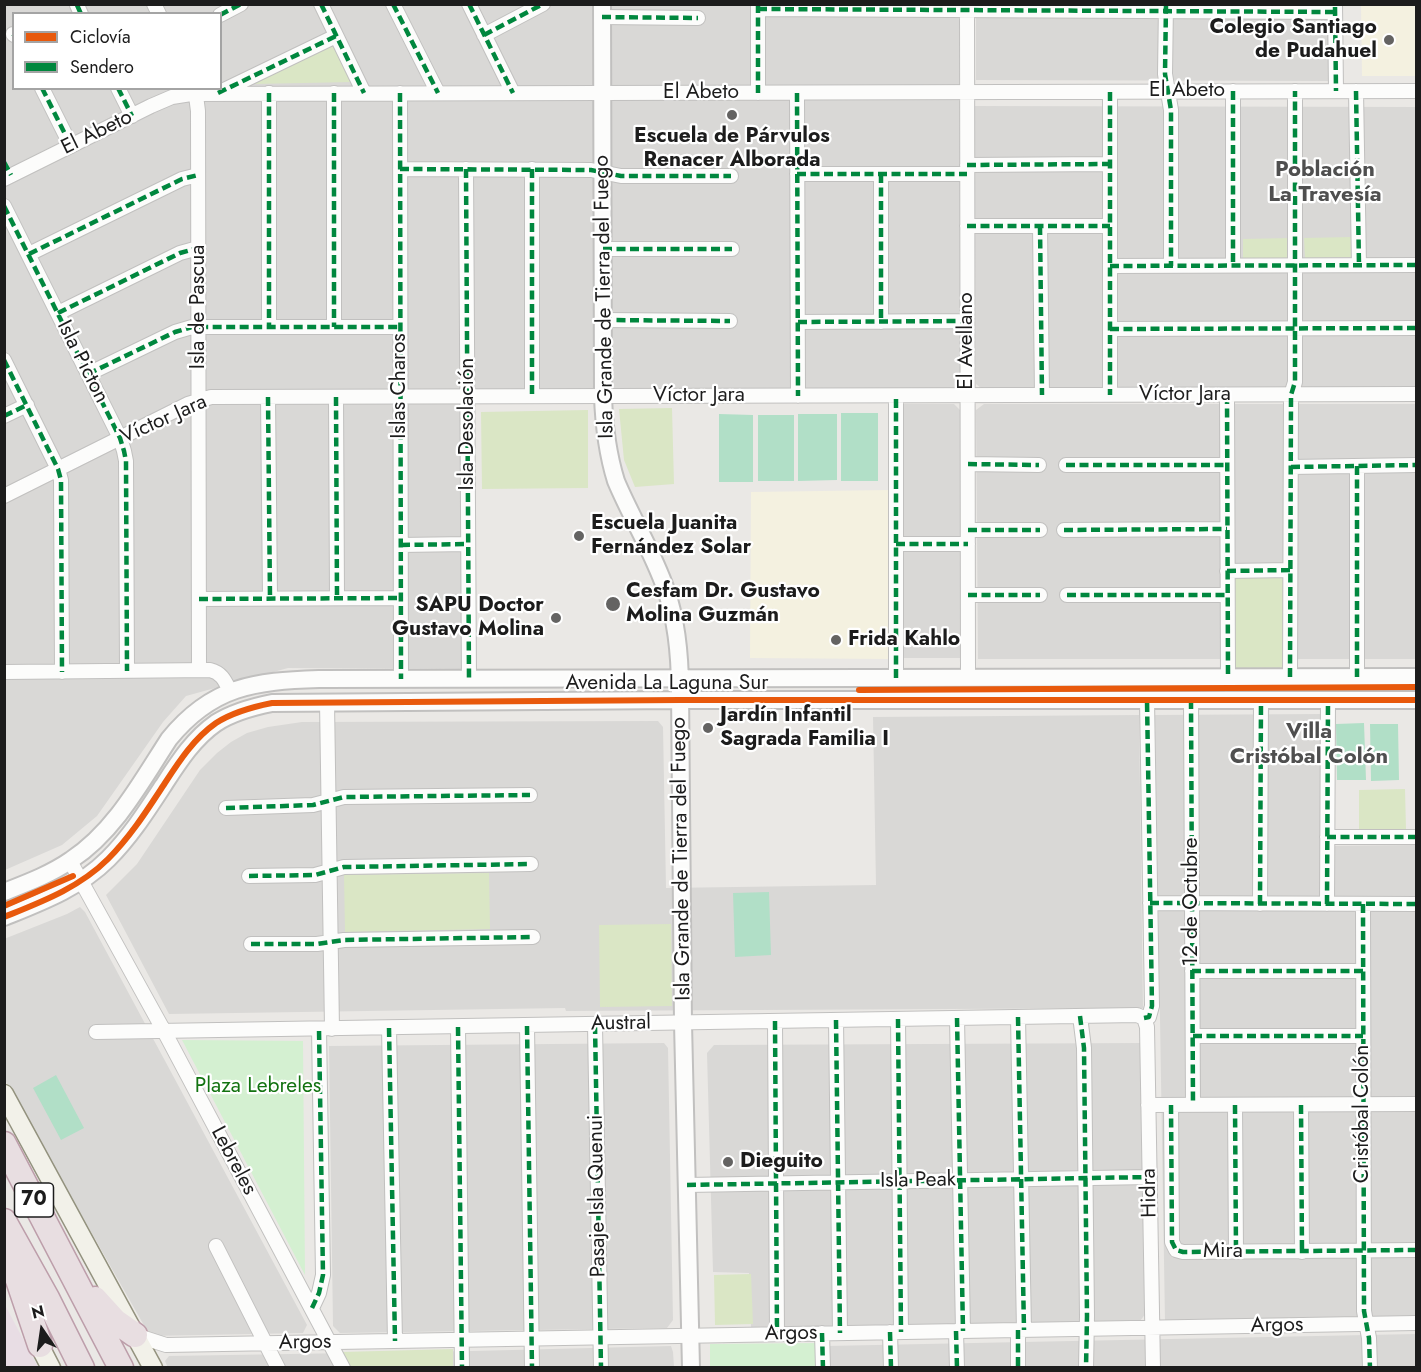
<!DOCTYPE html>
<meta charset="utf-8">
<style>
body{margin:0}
#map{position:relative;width:1421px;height:1372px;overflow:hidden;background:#eae8e5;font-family:Jost,sans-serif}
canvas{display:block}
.frame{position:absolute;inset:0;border:6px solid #1c1c1c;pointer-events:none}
.legend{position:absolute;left:12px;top:12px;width:210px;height:78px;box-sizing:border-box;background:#fff;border:2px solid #a4a4a4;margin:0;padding:8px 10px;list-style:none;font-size:18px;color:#1c1c1c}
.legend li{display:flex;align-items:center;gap:12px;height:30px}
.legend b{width:30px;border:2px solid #a4a4a4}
.north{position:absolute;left:12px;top:1300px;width:60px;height:60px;-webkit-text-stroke:4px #fff;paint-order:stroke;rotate:347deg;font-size:16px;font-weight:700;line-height:24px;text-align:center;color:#1c1c1c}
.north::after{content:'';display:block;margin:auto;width:21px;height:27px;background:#1c1c1c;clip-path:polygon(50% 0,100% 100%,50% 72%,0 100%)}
</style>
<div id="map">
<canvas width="1421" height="1372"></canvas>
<div class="frame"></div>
<ul class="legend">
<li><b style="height:8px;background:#e8590c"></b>Ciclovía</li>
<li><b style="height:8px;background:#00873e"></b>Sendero</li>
</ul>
<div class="north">N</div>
</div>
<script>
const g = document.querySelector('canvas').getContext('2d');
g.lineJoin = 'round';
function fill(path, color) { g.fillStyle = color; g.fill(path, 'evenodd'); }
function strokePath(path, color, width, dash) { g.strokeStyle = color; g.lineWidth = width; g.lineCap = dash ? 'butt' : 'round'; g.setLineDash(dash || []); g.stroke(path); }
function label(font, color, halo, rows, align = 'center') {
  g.font = font + ' Jost,sans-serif'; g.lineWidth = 4.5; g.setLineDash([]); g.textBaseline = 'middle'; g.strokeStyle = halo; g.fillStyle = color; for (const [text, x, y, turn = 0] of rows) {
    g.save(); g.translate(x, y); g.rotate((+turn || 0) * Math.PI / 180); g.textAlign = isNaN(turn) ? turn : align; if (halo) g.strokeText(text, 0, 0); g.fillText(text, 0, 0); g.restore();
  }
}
const residential = new Path2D(`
 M5,5H959L961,384L955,389L464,390V663L461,669L288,668L186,696L163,722L97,816L62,845L5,870ZM14,14H220V88H14Z
 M976,5H1329L1330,81L976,80Z
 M974,106L1416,107V387L982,389L976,384Z
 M902,404H954L961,411L962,658H903Z
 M984,404H1416V659H978L976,410Z
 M1322,714L1323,846L1416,845V1317L1165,1321L1155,715Z
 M1139,715L1143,1008L566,1011L565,1008L169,1014L106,895L137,864L200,770L217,753L231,742L247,733L268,727L302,722L658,721L663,727L666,888L876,885L873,717Z
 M80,907L85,912L307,1325L303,1333L150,1336L5,1080L4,939L67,914Z
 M664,1043L668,1048L673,1320L667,1328L340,1333L333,1326L329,1046Z
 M1142,1043L1146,1313L1140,1321L751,1327L749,1273L713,1272L707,1053L714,1045Z
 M1416,1334V1367L828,1368L827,1346Z
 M671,1346L673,1352L674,1367L168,1368L165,1361L169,1356L472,1351Z`);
const industrial = new Path2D(`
 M4,1305H5L38,1367H5Z`);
const education = new Path2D(`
 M1361,5H1416V76H1362Z
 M890,490L889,659L750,658L751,492Z`);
const grass = new Path2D(`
 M333,43L353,82L253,84Z
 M1352,237V257L1305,258L1304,238Z
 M1290,238L1291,258L1243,259V239Z
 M672,408L674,484L635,487L624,460L619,409Z
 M588,410V488L482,489L481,412Z
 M1283,574L1285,670L1232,672L1230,576Z
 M1405,789L1406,829L1359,830V790Z
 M489,873L490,929L345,932L344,875Z
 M671,924L672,1006L600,1007L599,925Z
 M751,1274L753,1324L715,1325L714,1275Z
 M453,1349V1368L351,1367L342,1352Z`);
const park = new Path2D(`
 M182,1040L303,1041L305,1275Z
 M818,1343V1367H710V1344Z`);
const pitch = new Path2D(`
 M841,413H878V481H841Z
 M719,414L753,415V482H719Z
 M798,414H837V480L798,481Z
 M758,415H794V481H758Z
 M1364,723L1366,780H1337L1336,724Z
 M1370,724H1398L1399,780L1371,781Z
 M769,892L771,955L735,957L733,893Z
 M56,1075L84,1128L61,1140L33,1088Z`);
const minor = new Path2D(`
 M154,4L159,14
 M321,4L364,93
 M393,4L438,93
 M469,4L513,93
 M758,4V93
 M967,4L968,678
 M1166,4L1165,74L1171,110V266
 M1335,4L1336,91
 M77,5L81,14
 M758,9L1335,12
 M220,15L241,4
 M602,17L698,18
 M13,34L14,35
 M484,35L543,4
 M42,88L71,146
 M118,88L132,116
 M195,88L198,111L199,670
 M222,91L336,36
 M1233,91V265
 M1356,91L1359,265
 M1110,92V395
 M269,93V327
 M334,93V327
 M400,93L401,679
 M797,93L798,396
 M967,165L1110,164
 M400,169L591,170L621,176H731
 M466,169L469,679
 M532,169V396
 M797,174H967
 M881,174V322
 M4,179L151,106L172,97L191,94L1416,91
 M4,206L120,438L124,451L126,461L127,671
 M967,226H1110
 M1040,226L1042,395
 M603,249H732
 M29,254L182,179L198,175
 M1110,266L1416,265
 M58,313L180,253L198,248
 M603,320L730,321
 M798,322L967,321
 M1110,329L1416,328
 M4,360L58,469L61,480L62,672
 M88,374L175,332L192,327H400
 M1227,395L1228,677
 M268,397L270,598
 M336,397L337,598
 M4,416L27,405
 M968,464L1039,465
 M1066,465H1227
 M1357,466V677
 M1291,467L1416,465
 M4,496L188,404L211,397L1416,394
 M968,530H1040
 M1064,530L1227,529
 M896,544H968
 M401,545L468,544
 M1227,571L1290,570
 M968,595H1040
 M1067,595H1227
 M199,599L401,598
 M4,672L210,670C222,673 225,681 230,691
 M1290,677L1291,395L1295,382V91
 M896,678V396
 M1191,700L1193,1105
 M327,702L332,1029
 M226,808L313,805L344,797L530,795
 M1327,837H1416
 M70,861L164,1031L343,1368
 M249,876L315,875L344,867L531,864
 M1150,903L1416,904
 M1260,904L1261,700
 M1327,904L1328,700
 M1363,904L1364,1311L1369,1338L1370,1368
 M251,944H317L344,940L533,937
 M1192,971H1363
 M1080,1016L1084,1048L1087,1316L1086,1368
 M1018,1017L1024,1330
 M957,1018L963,1331
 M1144,1018L1147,1027L1153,1368
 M1144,1018L1149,1017L1152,1006L1147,700
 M898,1019L901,1332
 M836,1020L840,1333
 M775,1021L777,1334
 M595,1025L601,1368
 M527,1026L532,1368
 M458,1027L462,1368
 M389,1028L395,1341
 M96,1032L1137,1015L1144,1018
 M1193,1036H1363
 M1148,1105L1416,1104
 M1171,1105L1172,1242L1176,1250L1183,1252L1416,1250
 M1235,1105L1236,1252
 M1301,1105L1302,1252
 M687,1185L1150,1177
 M216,1246L278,1368
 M312,1308L319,1293L323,1275L319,1029
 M1018,1330V1368
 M956,1331L957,1368
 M890,1332L891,1368
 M822,1333L823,1368
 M135,1335L166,1345L1416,1323`);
const tertiary = new Path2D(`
 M602,4L603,396C604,426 607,452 616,481C631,517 653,552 666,590C677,622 680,657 680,690L683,1023L691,1368
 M4,892C27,883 51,874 71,860C115,831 141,782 169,739C212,686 255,681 319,679L1416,677
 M4,917C41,902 79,888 108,859C130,837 146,812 163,786C178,763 193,739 216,723C233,712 252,707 272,703L680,700H1416`);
const secondary = new Path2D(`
 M4,1094L153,1368
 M34,1335L51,1368`);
const motorway = new Path2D(`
 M4,1144L121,1368
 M4,1221L47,1298L82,1368
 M5,1250L18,1280L40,1345
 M95,1299L115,1321L135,1335`);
const quiet = new Path2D(`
 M321,4L364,93
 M393,4L438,93
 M469,4L513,93
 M758,4V93
 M77,5L81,14
 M1166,5L1165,74L1171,110V266
 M1335,7L1336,91
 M758,9L1335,12
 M220,15L241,4
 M602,17L698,18
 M13,34L14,35
 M484,35L543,4
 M42,88L71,146
 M118,88L132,116
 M1233,91V265
 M1356,91L1359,265
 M1110,92V395
 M218,93L336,36
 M269,93V327
 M334,93V327
 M400,93L401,679
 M797,93L798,396
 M4,162L11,175
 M967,165L1110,164
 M400,169L591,170L621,176H731
 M466,169L469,679
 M532,169V396
 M797,174H967
 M881,174V322
 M4,206L120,438L124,451L126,461L127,671
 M967,226H1110
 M1040,226L1042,395
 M603,249H732
 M29,254L182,179L198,175
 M1110,266L1416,265
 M58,313L180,253L198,248
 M603,320L730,321
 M798,322L967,321
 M1110,329L1416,328
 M4,360L58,469L61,480L62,672
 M88,374L175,332L192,327H400
 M1227,395L1228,677
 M268,397L270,598
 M336,397L337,598
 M4,416L27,405
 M968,464L1039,465
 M1066,465H1227
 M1357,466V677
 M1291,467L1416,465
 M968,530H1040
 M1064,530L1227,529
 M896,544H968
 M401,545L468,544
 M1227,571L1290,570
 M968,595H1040
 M1067,595H1227
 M199,599L401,598
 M1290,677L1291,395L1295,382V91
 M896,678V396
 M1191,700L1193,1105
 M226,808L313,805L344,797L530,795
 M1327,837H1416
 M249,876L315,875L344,867L531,864
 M1150,903L1416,904
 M1260,904L1261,700
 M1327,904L1328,700
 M1363,904L1364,1311L1369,1338L1370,1368
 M251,944H317L344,940L533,937
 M1192,971H1363
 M1080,1016L1084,1048L1087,1316L1086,1368
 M1018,1017L1024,1330
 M957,1018L963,1331
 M1144,1018L1149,1017L1152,1006L1147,700
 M898,1019L901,1332
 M836,1020L840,1333
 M775,1021L777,1334
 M595,1025L601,1368
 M527,1026L532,1368
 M458,1027L462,1368
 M389,1028L395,1341
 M1193,1036H1363
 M1171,1105L1172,1242L1176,1250L1183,1252L1416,1250
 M1235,1105L1236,1252
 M1301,1105L1302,1252
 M687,1185L1150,1177
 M312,1308L319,1293L323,1275L319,1029
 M1018,1330V1368
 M956,1331L957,1368
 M890,1332L891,1368
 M822,1333L823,1368`);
const cycleway = new Path2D(`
 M859,690L1416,687
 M4,906L73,876
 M4,917C41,902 79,888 108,859C130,837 146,812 163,786C178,763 193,739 216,723C233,712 252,707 272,703L680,700H1416`);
const markers = [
 [1389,40,6,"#646362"],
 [732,115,6,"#646362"],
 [579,536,6,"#646362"],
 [613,604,8,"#646362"],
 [556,618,6,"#646362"],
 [836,640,6,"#646362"],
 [708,728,6,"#646362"],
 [728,1162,6,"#646362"]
];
const shields = [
 [34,1200,39]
];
const shieldNames = [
 ["70",34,1200]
];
const poiNames = [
 ["Colegio Santiago",1377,28,"right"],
 ["de Pudahuel",1377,52,"right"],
 ["Escuela de Párvulos",732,137,"center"],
 ["Renacer Alborada",732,161,"center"],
 ["Escuela Juanita",591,524],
 ["Fernández Solar",591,548],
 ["Cesfam Dr. Gustavo",626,592],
 ["Molina Guzmán",626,616],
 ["SAPU Doctor",544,606,"right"],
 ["Gustavo Molina",544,630,"right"],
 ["Frida Kahlo",848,640],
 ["Jardín Infantil",720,716],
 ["Sagrada Familia I",720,740],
 ["Dieguito",740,1162]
];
const streetNames = [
 ["El Abeto",1187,91],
 ["El Abeto",701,93],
 ["El Abeto",97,133,-26],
 ["Isla Grande de Tierra del Fuego",605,297,-91],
 ["Isla de Pascua",199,307,-90],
 ["El Avellano",967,341,-90],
 ["Isla Picton",82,362,63],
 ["Islas Charos",400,386,-90],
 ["Víctor Jara",1185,395],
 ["Víctor Jara",699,396],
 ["Víctor Jara",164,420,-24],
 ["Isla Desolación",468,424,-90],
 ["Avenida La Laguna Sur",667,684],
 ["Isla Grande de Tierra del Fuego",682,859,-91],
 ["12 de Octubre",1192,902,-90],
 ["Austral",621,1024,-1],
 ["Cristóbal Colón",1363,1114,-90],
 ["Lebreles",233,1161,62],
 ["Isla Peak",918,1181,-1],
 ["Hidra",1150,1193,-91],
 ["Pasaje Isla Quenui",598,1196,-91],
 ["Mira",1223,1252],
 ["Argos",1277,1326,-1],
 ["Argos",791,1334,-1],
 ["Argos",305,1343,-1]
];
const parkNames = [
 ["Plaza Lebreles",258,1087]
];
const neighbourhoodNames = [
 ["Población",1325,171],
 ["La Travesía",1325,196],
 ["Villa",1309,733],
 ["Cristóbal Colón",1309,758]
];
fill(residential, '#d9d8d6');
fill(industrial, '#e8dde4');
fill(education, '#f4f1e0');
fill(grass, '#dae6c5');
fill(park, '#d4f0d1');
fill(pitch, '#b1dfc7');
strokePath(minor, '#c1c0bf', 16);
strokePath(tertiary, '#c1c0bf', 20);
strokePath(secondary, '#93927e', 21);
strokePath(motorway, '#bd9eaa', 27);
strokePath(minor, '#fcfcfb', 14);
strokePath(tertiary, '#fcfcfb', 16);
strokePath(secondary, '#f2f1e9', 18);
strokePath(motorway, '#e8dee1', 24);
strokePath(quiet, '#00873e', 4.5, [9, 4.5]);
strokePath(cycleway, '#e8590c', 6);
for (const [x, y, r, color] of markers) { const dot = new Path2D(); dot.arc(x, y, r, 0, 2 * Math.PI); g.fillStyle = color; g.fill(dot); strokePath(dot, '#fff', 2); }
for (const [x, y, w] of shields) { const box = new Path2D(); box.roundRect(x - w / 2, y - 17, w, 34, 4.5); g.fillStyle = '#fff'; g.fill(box); strokePath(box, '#1c1c1c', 1.5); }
label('bold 20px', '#1c1c1c', null, shieldNames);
label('bold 21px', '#1c1c1c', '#fff', poiNames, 'left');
label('21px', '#1c1c1c', '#fff', streetNames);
label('21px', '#137311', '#fff', parkNames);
label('bold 22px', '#4f4f4f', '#fff', neighbourhoodNames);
</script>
